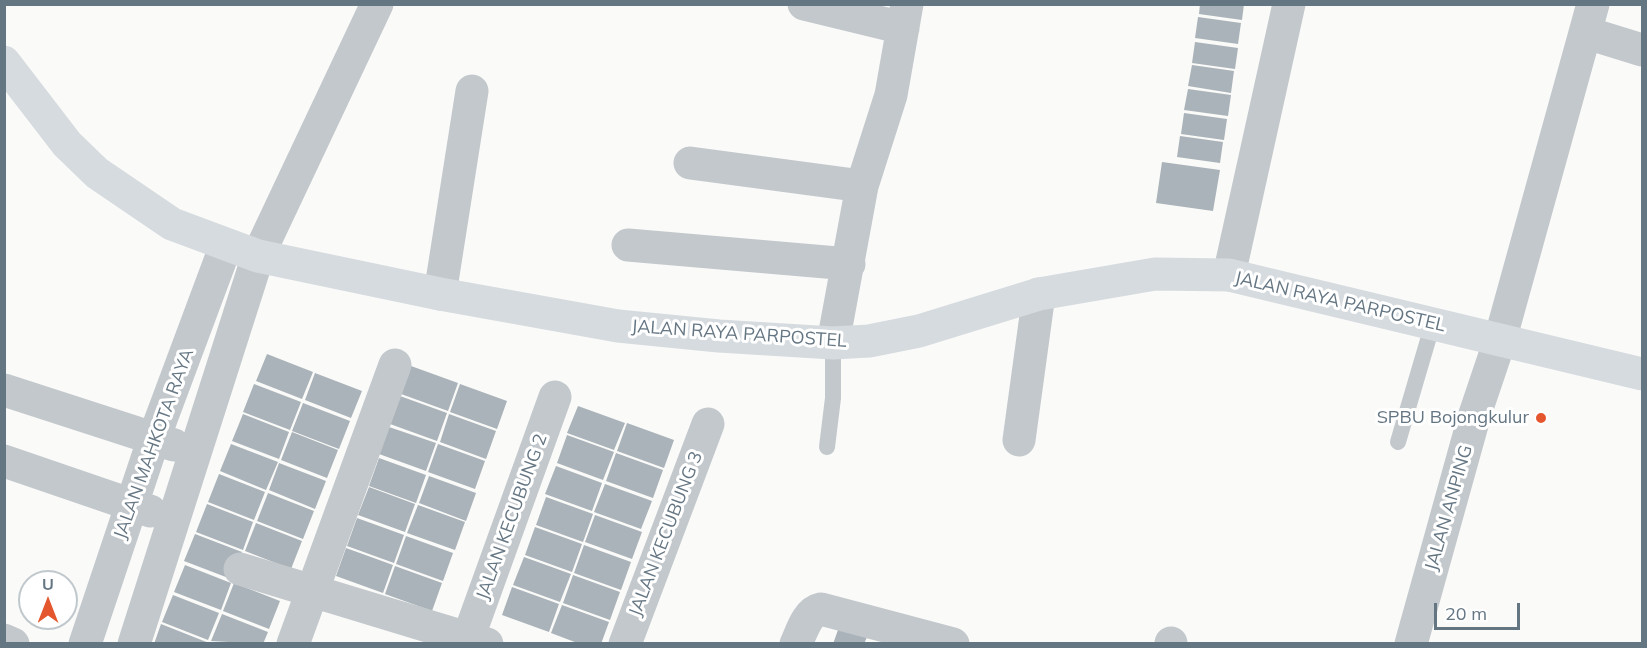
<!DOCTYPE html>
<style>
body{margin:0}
#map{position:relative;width:1647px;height:648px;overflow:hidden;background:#fafaf8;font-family:Mulish,sans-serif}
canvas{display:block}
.frame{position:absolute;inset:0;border:6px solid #657683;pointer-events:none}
.north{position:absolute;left:18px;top:570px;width:60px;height:60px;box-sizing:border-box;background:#fff;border:2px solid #c1c8cd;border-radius:50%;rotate:0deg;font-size:16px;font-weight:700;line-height:24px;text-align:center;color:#657683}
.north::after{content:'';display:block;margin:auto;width:21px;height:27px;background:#e4572e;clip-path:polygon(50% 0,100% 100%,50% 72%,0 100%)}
.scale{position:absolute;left:1434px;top:603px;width:86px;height:27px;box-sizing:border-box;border:3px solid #657683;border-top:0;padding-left:8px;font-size:18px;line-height:21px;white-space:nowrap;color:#657683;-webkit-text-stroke:4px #fff;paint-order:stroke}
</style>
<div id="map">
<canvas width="1647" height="648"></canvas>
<div class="frame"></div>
<div class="north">U</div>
<div class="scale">20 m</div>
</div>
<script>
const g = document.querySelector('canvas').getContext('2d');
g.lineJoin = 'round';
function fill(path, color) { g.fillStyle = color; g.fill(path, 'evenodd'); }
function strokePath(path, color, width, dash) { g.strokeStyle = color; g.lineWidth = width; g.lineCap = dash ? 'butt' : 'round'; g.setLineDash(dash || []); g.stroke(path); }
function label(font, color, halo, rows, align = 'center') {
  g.font = font + ' Mulish,sans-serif'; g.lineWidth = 6; g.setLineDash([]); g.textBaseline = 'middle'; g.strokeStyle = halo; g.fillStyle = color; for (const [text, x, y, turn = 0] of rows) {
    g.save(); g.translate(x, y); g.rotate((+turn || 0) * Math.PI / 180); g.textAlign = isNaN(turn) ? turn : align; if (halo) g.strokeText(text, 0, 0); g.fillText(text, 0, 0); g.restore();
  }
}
const building = new Path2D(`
 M1200,4H1244L1242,20L1199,14Z
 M1198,17L1241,23L1238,44L1195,38Z
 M1195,42L1238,48L1235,69L1192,63Z
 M1192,65L1234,71L1231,93L1188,86Z
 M1188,89L1231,95L1228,116L1184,110Z
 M1184,113L1227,119L1224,140L1181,134Z
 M1180,136L1223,142L1220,163L1177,157Z
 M1162,162L1220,170L1213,211L1156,203Z
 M267,354L313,372L302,399L256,381Z
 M411,366L458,383L448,411L401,394Z
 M315,373L362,391L351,418L305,400Z
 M254,384L301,402L290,430L243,412Z
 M460,384L507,401L497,429L450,412Z
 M400,396L447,413L437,441L390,424Z
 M303,403L350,421L339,449L292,431Z
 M578,406L625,423L614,450L567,433Z
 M243,414L289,432L279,459L232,441Z
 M449,414L496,431L486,459L440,442Z
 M627,423L674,440L664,468L617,451Z
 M389,427L436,443L426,471L379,454Z
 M292,432L338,450L327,478L281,460Z
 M567,435L614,452L603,480L557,463Z
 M231,444L278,462L266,490L220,471Z
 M438,444L485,461L475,489L428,472Z
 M616,453L663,470L653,498L606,481Z
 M379,458L426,475L416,503L369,486Z
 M279,463L326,481L315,509L269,490Z
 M556,466L602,483L592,511L545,494Z
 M219,474L265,492L254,520L208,502Z
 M429,476L476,493L466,521L419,503Z
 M605,484L652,501L641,529L594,512Z
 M369,487L415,504L405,532L358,515Z
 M268,493L314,511L303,539L257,521Z
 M546,497L593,514L583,542L536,525Z
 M207,504L253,522L243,550L196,532Z
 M418,505L465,522L455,550L407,533Z
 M595,515L642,532L632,559L585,542Z
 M357,518L404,535L394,563L347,546Z
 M256,523L302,541L291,569L245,551Z
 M535,527L582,544L572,572L525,555Z
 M195,534L242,552L231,579L184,561Z
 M406,536L453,553L443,581L396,564Z
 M584,545L631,562L621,590L574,573Z
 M346,548L393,565L383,593L336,576Z
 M524,557L571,574L560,602L513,585Z
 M185,565L231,583L221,610L174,592Z
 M395,566L442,583L432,611L385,594Z
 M573,575L620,592L610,620L563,603Z
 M234,583L280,601L269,629L223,611Z
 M512,587L559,604L549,632L502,615Z
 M173,595L219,613L208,640L162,622Z
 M562,605L609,622L601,644H580L551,633Z
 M222,614L268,632L263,644L211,641Z
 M161,624L209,643V644H154Z
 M839,627L867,637L864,644H833Z`);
const lane = new Path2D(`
 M1398,442L1433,323
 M827,447L833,398V343`);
const street = new Path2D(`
 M804,4L903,28
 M1587,33L1642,50
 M690,163L862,186
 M628,245L849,264
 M1229,275L1289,4
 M440,294L472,91
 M833,343L862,186L891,95L907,4
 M4,390L174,445
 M1019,440L1039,294
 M4,461L150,511
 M240,569L487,644
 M4,640L13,644
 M85,644L154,438L226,245
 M134,644L258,256L377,4
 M293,644L395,365
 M466,644L555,397
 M625,644L708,424
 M796,644C802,631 807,612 821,609L953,644
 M1171,644V643
 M1411,644L1475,414L1500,340L1593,4`);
const secondary = new Path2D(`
 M4,62L67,144L97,173L172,224L258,256L440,294L618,326L719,336L833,343L869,341L919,331L1039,294L1155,274L1229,275L1642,374`);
const markers = [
 [1541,418,6,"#e4572e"]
];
const streetNames = [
 ["JALAN RAYA PARPOSTEL",1340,302,13],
 ["JALAN RAYA PARPOSTEL",739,334,4],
 ["JALAN MAHKOTA RAYA",154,444,-70],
 ["JALAN ANPING",1449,508,-74],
 ["JALAN KECUBUNG 2",512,517,-70],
 ["JALAN KECUBUNG 3",666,534,-69]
];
const poiNames = [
 ["SPBU Bojongkulur",1529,418]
];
fill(building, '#aab3b9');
strokePath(lane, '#c3c8cc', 16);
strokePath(street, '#c3c8cc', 33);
strokePath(secondary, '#d6dbdf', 33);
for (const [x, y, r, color] of markers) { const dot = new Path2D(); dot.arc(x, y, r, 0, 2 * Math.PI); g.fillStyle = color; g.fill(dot); strokePath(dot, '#fff', 2); }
label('18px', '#657683', '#fff', streetNames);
label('18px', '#657683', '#fff', poiNames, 'right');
</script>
